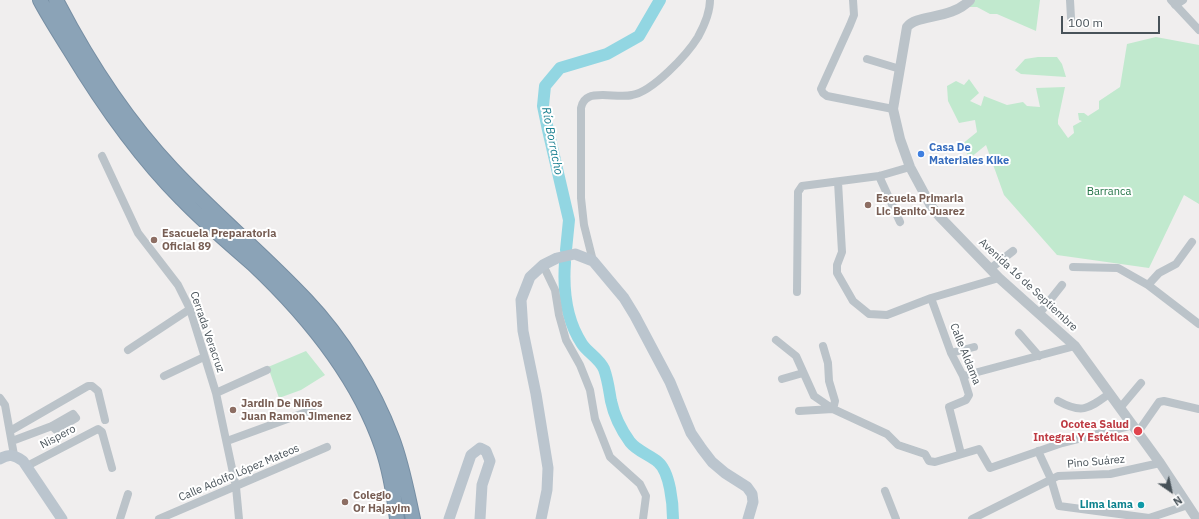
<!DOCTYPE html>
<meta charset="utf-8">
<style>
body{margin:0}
#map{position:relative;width:1199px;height:519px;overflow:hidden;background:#f0eeee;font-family:"IBM Plex Sans",sans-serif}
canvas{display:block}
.north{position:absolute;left:1151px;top:471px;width:40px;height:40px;-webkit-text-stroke:3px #fff;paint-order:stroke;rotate:146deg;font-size:11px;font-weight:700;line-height:16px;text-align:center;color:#485259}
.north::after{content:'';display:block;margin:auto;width:14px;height:18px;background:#485259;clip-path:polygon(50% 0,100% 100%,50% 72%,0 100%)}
.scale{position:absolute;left:1061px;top:16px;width:99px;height:18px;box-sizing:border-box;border:2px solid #485259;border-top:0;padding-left:5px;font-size:12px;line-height:14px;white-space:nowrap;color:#485259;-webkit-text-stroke:3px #fff;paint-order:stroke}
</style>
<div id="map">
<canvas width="1199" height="519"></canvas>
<div class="north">N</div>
<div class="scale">100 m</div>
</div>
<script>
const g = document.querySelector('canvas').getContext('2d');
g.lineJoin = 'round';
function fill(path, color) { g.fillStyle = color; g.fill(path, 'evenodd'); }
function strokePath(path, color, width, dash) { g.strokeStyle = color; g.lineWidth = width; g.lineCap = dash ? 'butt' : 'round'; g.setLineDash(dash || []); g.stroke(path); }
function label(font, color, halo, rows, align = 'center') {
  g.font = font + ' "IBM Plex Sans",sans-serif'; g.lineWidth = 4; g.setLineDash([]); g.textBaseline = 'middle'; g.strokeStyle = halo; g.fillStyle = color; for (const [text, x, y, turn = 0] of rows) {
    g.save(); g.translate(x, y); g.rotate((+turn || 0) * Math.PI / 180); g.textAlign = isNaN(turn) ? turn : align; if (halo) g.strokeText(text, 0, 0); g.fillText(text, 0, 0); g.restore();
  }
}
const green = new Path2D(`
 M969,0H1040L1036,31L997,14H990L977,7H967Z
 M1156,37L1199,45V204L1184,195L1149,268L1057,255L1004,195L986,145L970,158L961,145L977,132L975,120L959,123L948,101L947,86L956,81L964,85L969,79L979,93L970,101L981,106L984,96L1007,105L1023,102L1027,106L1040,107L1036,88L1065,87L1058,120V124L1068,138L1074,133L1073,126L1082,121L1079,120L1078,113H1084L1088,116L1099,109V101L1120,87L1127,44Z
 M1038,57H1057L1062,64L1066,77L1021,74L1015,70L1025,59Z
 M306,351L325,375L301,390L279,398L268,367Z`);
const river = new Path2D(`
 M566,250L569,220L548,130L543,106L545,86L560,68L607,54L639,36L660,0
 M565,262C563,290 566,320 582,344C588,353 599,358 604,369C608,380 609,390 611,401C614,415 622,431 630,442C637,451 650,455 658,462C670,472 673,504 673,519`);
const minor = new Path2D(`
 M853,0L854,15L850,25L821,89L823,93L827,96L893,109
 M1070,0L1071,18
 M1171,0L1199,30
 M1175,5L1183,0
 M867,59L900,69
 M102,156L138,233L178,285L190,309L216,393L236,487L239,519
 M879,176L900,222
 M838,182L842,252L837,265V273L853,301L869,314L887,315L931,298L999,278
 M593,261L584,225L581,198V108C582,103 584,99 589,97C599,92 620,98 632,95C652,92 687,55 698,37C704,26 710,13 710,0
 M543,265L555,290L559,315L566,340L580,365L590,390L595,419L610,457L640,484L646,496L643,519
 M1073,267L1118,268L1148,285L1199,324
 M990,269L1013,251
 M1148,285L1159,273L1176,264L1192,242
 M797,292L798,192L802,186L879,176L910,167
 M931,298L951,353L963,376L969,395L966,400L949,407L961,454
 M1039,314L1062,285
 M1019,333L1039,356
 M776,340L796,356L814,396L833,409L887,434L898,445L925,454L929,461L935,462L979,449L990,468L1062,443L1133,425
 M128,350L190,309
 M951,353L974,347
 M164,376L204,357
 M963,376L1075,346
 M782,379L803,373
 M216,393L267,370
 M0,398L5,405L14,455
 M1058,401C1082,414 1088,409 1109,394
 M1120,408L1141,383
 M799,411L833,409L835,401L829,381L828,363L823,346
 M10,431L88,386H92L98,391L105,420
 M1138,432L1159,402L1164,401L1199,409
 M12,441L52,426L73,414L76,418L56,430L52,426
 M227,441L312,410
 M1038,451L1051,479L1059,506L1149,518L1188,505
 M27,466L98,429L102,432L112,468
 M885,491L896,519
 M120,519L128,494
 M159,519L327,447
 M972,519L1058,476L1110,474L1160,463`);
const tertiary = new Path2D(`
 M970,0C951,20 917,14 907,27L893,109L900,139L910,167L931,206L940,217L999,278L1075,346L1160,463L1197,519`);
const secondary = new Path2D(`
 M0,459C9,453 14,455 23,461L62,519
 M449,519L471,455L480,448L486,451L490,461L482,485L480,519
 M541,519L547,490L548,468L536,394L523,331L521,300L530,277L543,265L557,258L575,254L593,261L624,298L635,316L670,382L691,433L702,449L712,462L725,473L747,487L752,494L753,502L748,519`);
const motorway = new Path2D(`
 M40,0C49,17 60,34 70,50C102,103 138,155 182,199C204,222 229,243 253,264C306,314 358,377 382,447C390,470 394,495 397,519
 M56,0C87,60 126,120 172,169C215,215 263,254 306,300C342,338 373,388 392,438C402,464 407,492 413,519`);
const markers = [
 [921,154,4,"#3f7fe0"],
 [868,205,4,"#8d6e63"],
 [154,240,4,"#8d6e63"],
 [233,410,4,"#8d6e63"],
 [1138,431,5,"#e0444e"],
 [345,502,4,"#8d6e63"],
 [1141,505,4,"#0f9aa8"]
];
const shopNames = [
 ["Casa De",929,148],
 ["Materiales Kike",929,161]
];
const parkNames = [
 ["Barranca",1109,192]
];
const educationNames = [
 ["Escuela Primaria",876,199],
 ["Lic Benito Juarez",876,212],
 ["Esacuela Preparatoria",162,234],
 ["Oficial 89",162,247],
 ["Jardin De Niños",241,404],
 ["Juan Ramon Jimenez",241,417],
 ["Colegio",353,496],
 ["Or Hajayim",353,509]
];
const streetNames = [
 ["Avenida 16 de Septiembre",1028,285,43],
 ["Cerrada Veracruz",207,332,71],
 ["Calle Aldama",965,354,68],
 ["Nispero",58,437,-28],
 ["Pino Suárez",1096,462,-5],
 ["Calle Adolfo López Mateos",239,473,-23]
];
const healthNames = [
 ["Ocotea Salud",1129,425],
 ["Integral Y Estética",1129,438]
];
const cultureNames = [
 ["Lima lama",1133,505]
];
const waterNames = [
 ["Río Borracho",552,141,79]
];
fill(green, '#c1e9ce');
strokePath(river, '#92d6e2', 12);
strokePath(motorway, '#768ea3', 16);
strokePath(minor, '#bbc3c9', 8);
strokePath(tertiary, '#bbc3c9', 10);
strokePath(secondary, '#bbc5ce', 11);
strokePath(motorway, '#8ba3b7', 14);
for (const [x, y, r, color] of markers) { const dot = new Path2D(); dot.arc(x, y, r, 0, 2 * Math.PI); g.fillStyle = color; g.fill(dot); strokePath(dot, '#fff', 1.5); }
label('bold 11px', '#366cbe', '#fff', shopNames, 'left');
label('11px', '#217244', '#fff', parkNames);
label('bold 11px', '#785e54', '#fff', educationNames, 'left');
label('11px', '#485259', '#fff', streetNames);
label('bold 11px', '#be3a42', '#fff', healthNames, 'right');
label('bold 11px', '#0d838f', '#fff', cultureNames, 'right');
label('italic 12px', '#1b8091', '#fff', waterNames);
</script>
